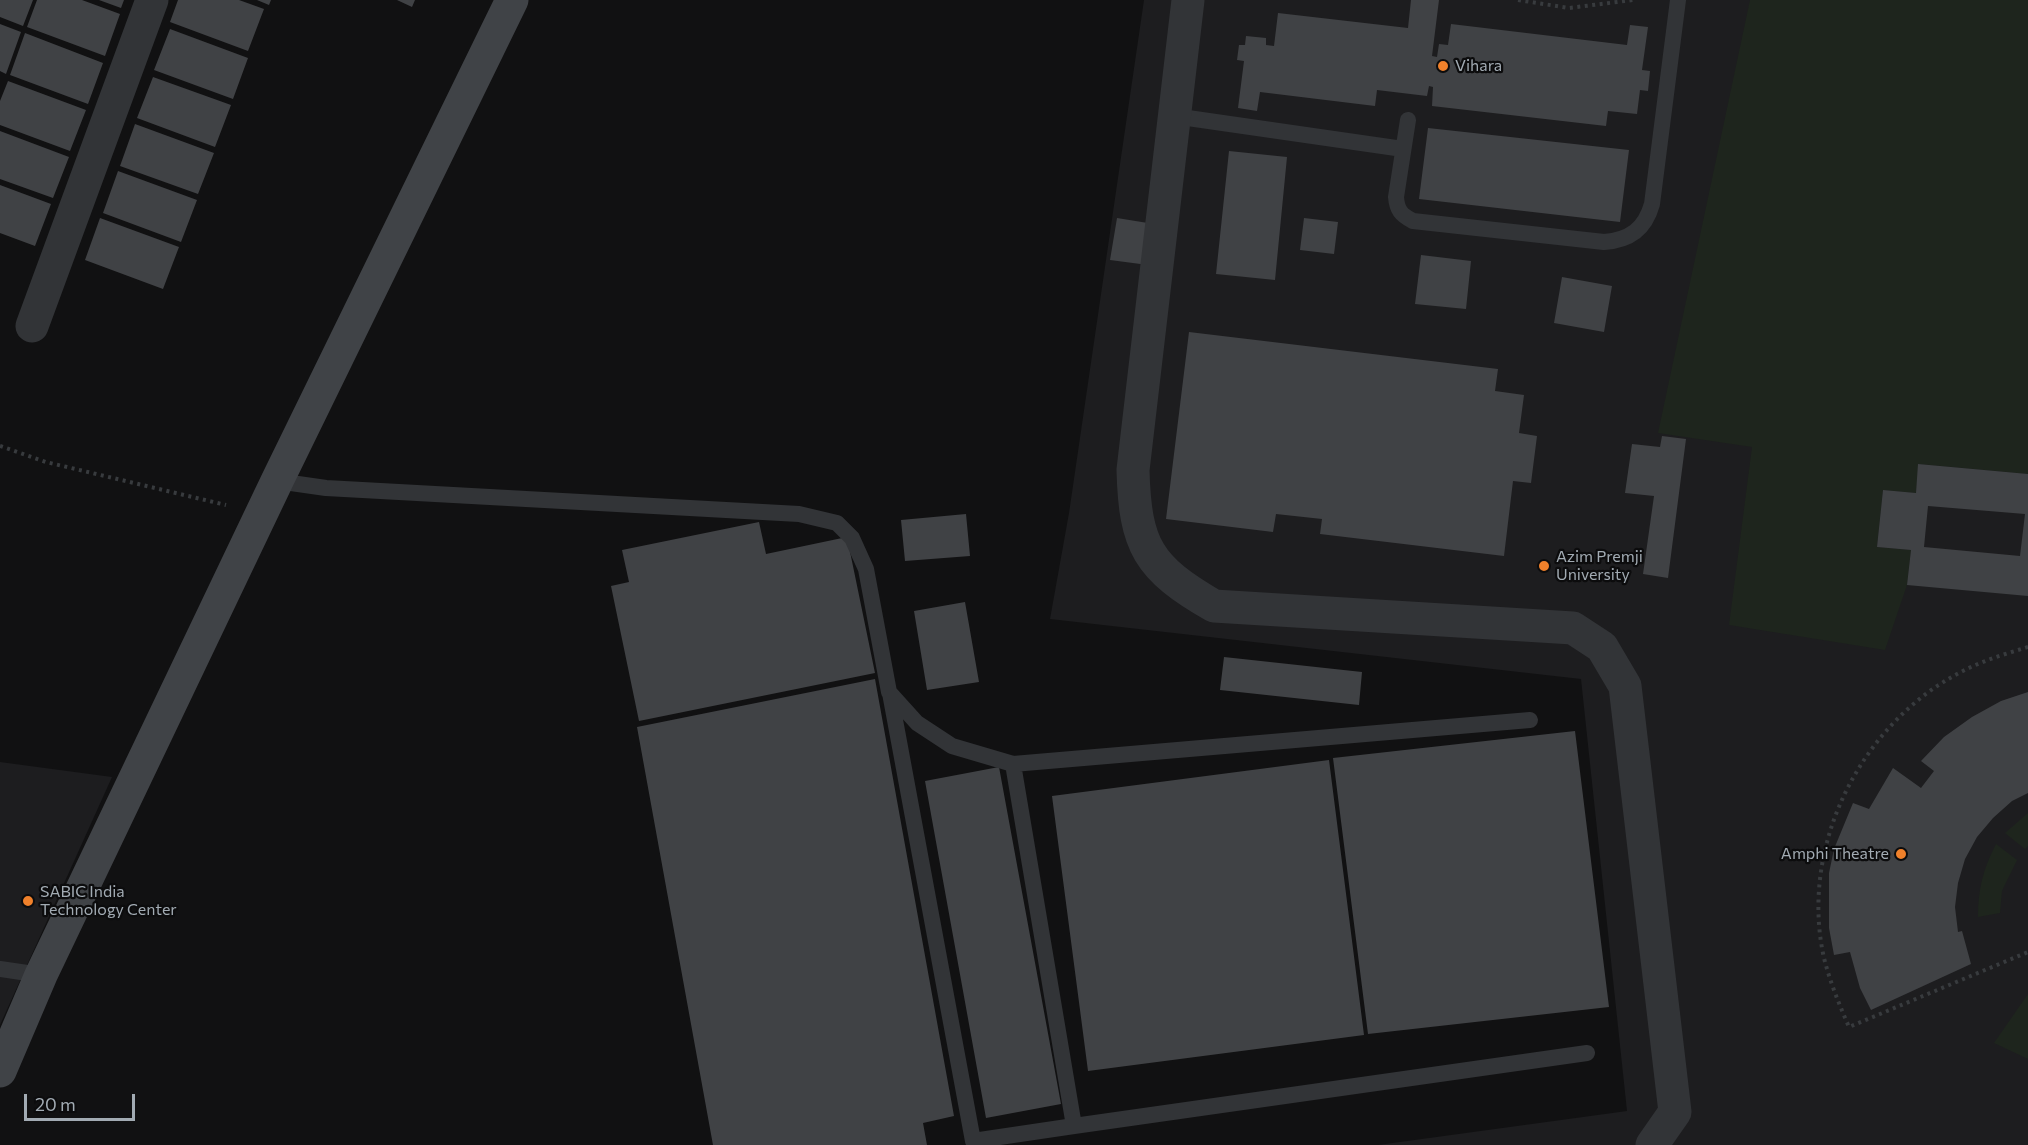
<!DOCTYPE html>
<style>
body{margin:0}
#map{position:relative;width:2028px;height:1145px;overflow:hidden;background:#111112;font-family:Commissioner,sans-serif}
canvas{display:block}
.scale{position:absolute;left:24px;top:1094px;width:111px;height:27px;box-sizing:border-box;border:3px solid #a2abb3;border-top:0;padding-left:8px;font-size:18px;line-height:21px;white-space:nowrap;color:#a2abb3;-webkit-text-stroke:4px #0c0c0d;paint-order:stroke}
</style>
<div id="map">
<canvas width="2028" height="1145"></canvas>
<div class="scale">20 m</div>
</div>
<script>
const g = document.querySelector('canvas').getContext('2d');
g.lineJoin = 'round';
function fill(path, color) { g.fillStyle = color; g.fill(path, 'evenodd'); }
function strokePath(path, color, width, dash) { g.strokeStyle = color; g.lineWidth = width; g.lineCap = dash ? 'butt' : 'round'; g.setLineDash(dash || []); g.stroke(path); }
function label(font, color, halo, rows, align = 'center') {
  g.font = font + ' Commissioner,sans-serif'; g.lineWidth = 4.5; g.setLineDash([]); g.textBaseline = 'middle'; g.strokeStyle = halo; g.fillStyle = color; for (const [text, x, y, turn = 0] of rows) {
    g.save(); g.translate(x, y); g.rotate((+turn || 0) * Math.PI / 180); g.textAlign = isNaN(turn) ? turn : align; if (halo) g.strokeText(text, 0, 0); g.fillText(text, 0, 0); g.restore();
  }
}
const built = new Path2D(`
 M1144,0H2028V1145H1378L1627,1111L1581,679L1050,619L1069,513Z
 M0,762L112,777L0,1025Z`);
const green = new Path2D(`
 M1750,0H2028V474L1919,464L1916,493L1883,490L1877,547L1911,550L1907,585L1885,650L1729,625L1752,447L1658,433Z
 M2028,813V846L2025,849L2005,833Z
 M1996,844L2017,860L2002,891L2000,913L1978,917C1978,889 1983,869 1996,844Z
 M2028,994V1059L1994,1043Z`);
const building = new Path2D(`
 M0,0H33L23,26L0,17Z
 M37,0H82L120,14L105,56L27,27Z
 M99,0H124L121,8Z
 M178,0H239L264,9L248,51L170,22Z
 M257,0H271L269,5Z
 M397,0H415L412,7Z
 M1411,0H1439L1432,56L1437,57L1439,44L1448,45L1451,24L1627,45L1630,25L1648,27L1642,70L1650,71L1648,91L1640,90L1637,114L1608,111L1606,126L1432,106L1433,87L1429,86L1427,96L1377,90L1375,106L1260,92L1257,111L1238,108L1244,61L1237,60L1239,45H1245L1246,36L1266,38V45L1274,46L1278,13L1408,28Z
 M0,24L21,32L6,74L0,71Z
 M170,29L248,58L233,99L154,70Z
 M25,33L103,63L88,104L10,75Z
 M153,77L231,105L215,147L137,118Z
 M8,81L86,110L70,151L0,125V101Z
 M135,124L214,153L198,194L120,166Z
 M1428,128L1629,150L1620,222L1419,199Z
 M0,131L69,157L53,198L0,179Z
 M1229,151L1287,157L1275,280L1216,274Z
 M118,171L197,200L181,242L103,213Z
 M0,185L51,204L35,246L0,233Z
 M100,218L179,247L163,289L85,260Z
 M1117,218L1154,224L1148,265L1110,260Z
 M1304,218L1338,222L1334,254L1300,250Z
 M1421,255L1471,261L1466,309L1415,304Z
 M1562,277L1612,286L1604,332L1554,323Z
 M1189,332L1498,369L1495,391L1524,395L1519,433L1537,436L1531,483L1513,481L1504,556L1320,534L1322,519L1276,514L1273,532L1166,519Z
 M1662,436L1686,439L1668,578L1643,574L1654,496L1625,493L1632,444L1660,447Z
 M1918,464L2028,474V596L1907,585L1911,550L1877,547L1883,490L1916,493ZM1928,506L2025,514L2020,556L1924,547Z
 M966,514L970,556L905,561L901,520Z
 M759,522L766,554L847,537L875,673L639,721L611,586L629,582L622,550Z
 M965,602L979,682L927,690L914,611Z
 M1224,657L1362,672L1359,705L1220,690Z
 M875,679L954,1116L923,1123L927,1145H713L637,727Z
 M2028,692V793L2012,801L1993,818L1977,837L1965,859L1958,883L1955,907L1958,932L1962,931L1971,964L1871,1010L1860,988L1850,952L1834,955L1829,928V873L1834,849L1853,803L1869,809L1893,768L1921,788L1934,771L1921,761L1944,737L1972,717L2001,701Z
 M1575,731L1609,1007L1368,1034L1333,758Z
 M1329,760L1364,1035L1088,1071L1052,796Z
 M999,767L1061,1104L986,1118L925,781Z`);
const path = new Path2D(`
 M1518,0L1569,8L1633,0
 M0,446L46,462L226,505
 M2028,647C2005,654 1981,661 1959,673C1860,725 1799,847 1824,958C1830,982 1839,1004 1849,1027L2028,952`);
const lane = new Path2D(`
 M1174,116L1403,149
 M1408,120L1396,197C1397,210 1401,215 1413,221L1604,242C1630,240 1645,229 1652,204L1678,0
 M277,481L326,488L799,514L837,523L852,538L866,569L889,692L917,723L952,746L1013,764L1530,720
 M890,693L973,1141L1074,1126
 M1013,764L1074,1126L1587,1053
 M0,969L41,975`);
const street = new Path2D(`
 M1188,0L1133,470C1135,546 1148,568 1214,606L1573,628L1602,647L1625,686L1675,1112L1652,1145
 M32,326L152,0`);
const secondary = new Path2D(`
 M0,1071L41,975L277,481L512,0`);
const markers = [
 [1443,66,6,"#f0812b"],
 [1544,566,6,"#f0812b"],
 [1901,854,6,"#f0812b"],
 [28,901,6,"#f0812b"]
];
const poiNames = [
 ["Vihara",1455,66],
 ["Azim Premji",1556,557],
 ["University",1556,575],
 ["Amphi Theatre",1889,854,"right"],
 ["SABIC India",40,892],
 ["Technology Center",40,910]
];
fill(built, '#1d1d1f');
fill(green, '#1e251d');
fill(building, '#404245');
strokePath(path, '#383b3e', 4, [3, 4.5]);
strokePath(lane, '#323437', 16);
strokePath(street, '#323437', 33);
strokePath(secondary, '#404347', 33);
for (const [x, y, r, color] of markers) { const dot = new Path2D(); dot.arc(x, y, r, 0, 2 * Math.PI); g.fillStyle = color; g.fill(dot); strokePath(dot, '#0c0c0d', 2); }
label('16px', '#a2abb3', '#0c0c0d', poiNames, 'left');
</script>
